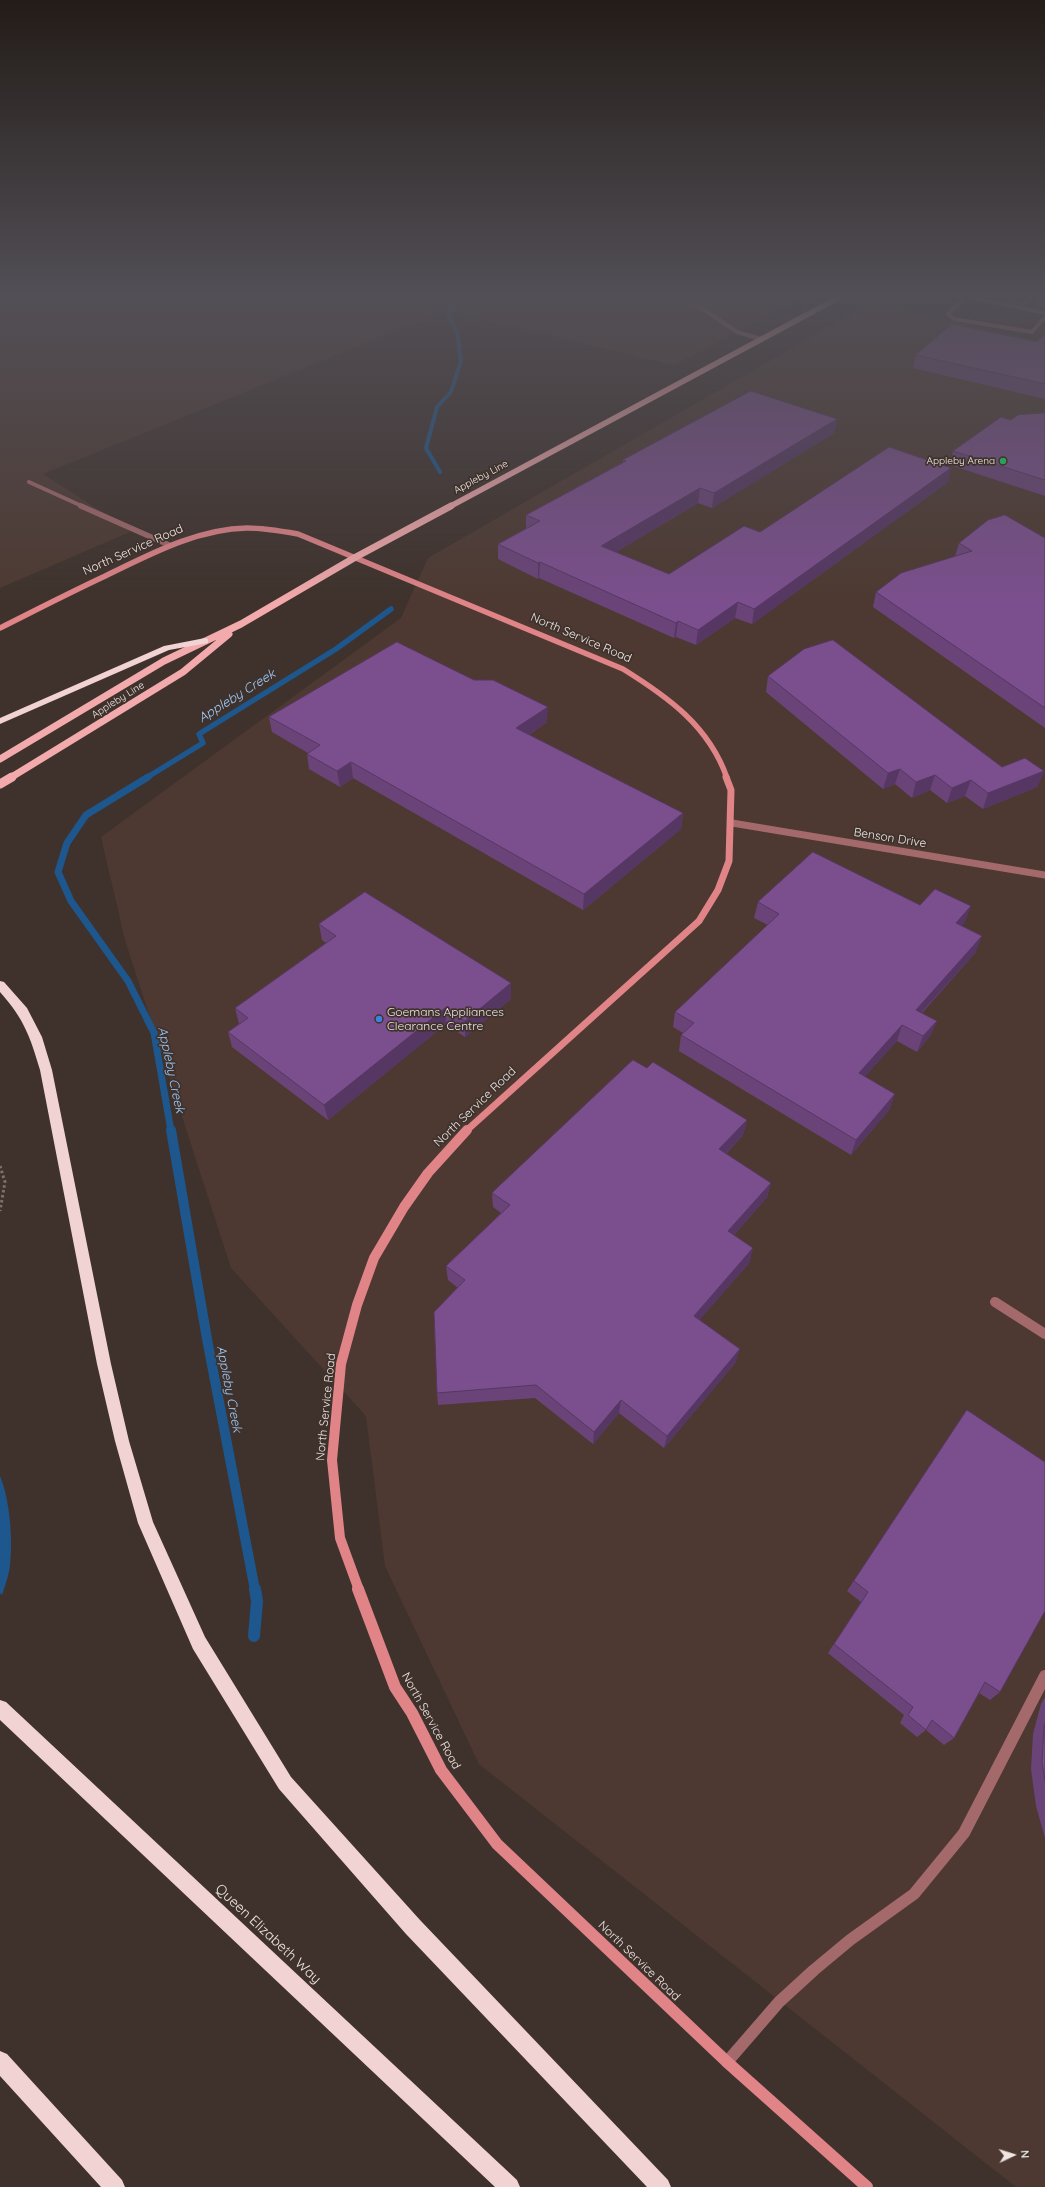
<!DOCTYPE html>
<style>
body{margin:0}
#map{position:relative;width:1045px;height:2187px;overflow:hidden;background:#3f322c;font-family:Quicksand,sans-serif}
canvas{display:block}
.north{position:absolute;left:993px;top:2135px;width:40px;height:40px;-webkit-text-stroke:3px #3f322c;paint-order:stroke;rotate:86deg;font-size:11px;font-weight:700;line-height:16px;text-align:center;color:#efe6e3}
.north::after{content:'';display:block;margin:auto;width:14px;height:18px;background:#efe6e3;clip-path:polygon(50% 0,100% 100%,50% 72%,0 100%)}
</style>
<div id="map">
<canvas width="1045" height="2187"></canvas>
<div class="north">N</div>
</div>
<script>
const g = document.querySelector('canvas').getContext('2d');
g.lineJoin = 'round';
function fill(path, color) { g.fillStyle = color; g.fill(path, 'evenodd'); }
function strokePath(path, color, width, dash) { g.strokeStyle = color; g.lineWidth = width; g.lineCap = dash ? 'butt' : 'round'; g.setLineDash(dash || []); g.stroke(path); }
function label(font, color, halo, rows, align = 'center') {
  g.font = font + ' Quicksand,sans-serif'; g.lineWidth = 3.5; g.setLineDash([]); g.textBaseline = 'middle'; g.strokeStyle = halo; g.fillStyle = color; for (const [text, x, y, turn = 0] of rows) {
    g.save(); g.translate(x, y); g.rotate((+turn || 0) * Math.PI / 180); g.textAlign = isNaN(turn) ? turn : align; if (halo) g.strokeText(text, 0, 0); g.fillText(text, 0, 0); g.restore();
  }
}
const built = new Path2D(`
 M0,297H805L674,365L445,311L43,474L132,531L0,588Z
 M870,303L1045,342V2187H1016L479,1764L385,1566L366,1416L231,1268L125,940L101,837L401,618L428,558Z`);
const water = new Path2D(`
 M0,1476C10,1500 13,1540 10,1565C9,1575 5,1586 2,1595L0,1593Z`);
const streamFar4 = new Path2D(`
 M440,472L426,448L437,407L451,392L461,361L457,332L448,314L453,306L443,297`);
const streamFar3 = new Path2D(`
 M146,778L203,743L199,734L336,649L391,609`);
const streamFar2 = new Path2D(`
 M148,777L86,815L67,843L58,872L71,901L128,981L154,1033L171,1131`);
const streamFar1 = new Path2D(`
 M171,1130L207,1339L255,1590`);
const stream = new Path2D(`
 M254,1636L257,1601L255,1589`);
const path = new Path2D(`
 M0,1166L5,1182L0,1211`);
const laneFar3 = new Path2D(`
 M685,297L737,332L761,339
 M965,297L948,314L954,319L1032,332L1045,317
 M969,297L1045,313
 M1019,308L1031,297
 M29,482L84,507`);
const laneFar2 = new Path2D(`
 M81,506L169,545`);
const laneFar1 = new Path2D(`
 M995,1302L1045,1334`);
const lane = new Path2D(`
 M727,2062L779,2002L814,1970L850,1940L914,1894L964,1833L1045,1676`);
const street = new Path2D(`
 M732,823L1045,875`);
const secondaryFar3 = new Path2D(`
 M0,628C34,611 67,594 101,578C147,556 195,529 247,528C264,528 281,531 298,534L623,669C668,697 709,726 727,778`);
const secondaryFar2 = new Path2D(`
 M466,1131L699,921L718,890L729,861L731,790L726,777`);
const secondaryFar1 = new Path2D(`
 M359,1590L340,1538L332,1460L341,1364L357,1305L374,1258L404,1207L428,1173L467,1130`);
const secondary = new Path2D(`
 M358,1589L395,1687L412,1713L441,1770L497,1844L727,2062L867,2187`);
const primaryFar2 = new Path2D(`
 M449,507L840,297`);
const primaryFar1 = new Path2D(`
 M0,759L164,661L241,624L354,558L451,506
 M10,778L183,672L229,634`);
const primary = new Path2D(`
 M0,784L12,777`);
const highway = new Path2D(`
 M205,638L208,639V643L169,650L0,724V718L164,646Z
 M0,981L4,982L27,1008L42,1037L52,1070L111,1364L129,1441L153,1522L205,1637L291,1777L420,1920L668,2180L671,2187H647L406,1934L279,1789L193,1649L138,1523L115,1441L97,1364L40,1070C30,1036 24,1019 0,992Z
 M0,1700L6,1702L517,2180L520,2187H495L0,1720Z
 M0,2051L7,2054L122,2180L125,2187H101L0,2076Z`);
const wall = new Path2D(`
 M1037,297H1045V308L1035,306Z
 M1045,334V399L913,368L916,355L1037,342Z
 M1045,413V496L950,465L953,451L1011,420Z
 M837,419L834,433L712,508L698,503L616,552L669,574L760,532L948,482L752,624L735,618L696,645L676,637L674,638L539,578L538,579L498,559V544L526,529V515L623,462V460Z
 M1045,538V728L873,607L876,592L955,556L959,543Z
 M768,676L1002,767L1044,771L1037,787L983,809L965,796L947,803L930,790L912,798L895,784L883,789L766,692Z
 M269,717L547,722L529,735L683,813L681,829L583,910L353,778L340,787L309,769L307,754L308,753L272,732Z
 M758,902L920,905L965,922L961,926L976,952L922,1013L937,1021L930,1036L917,1052L897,1041L864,1077L890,1109L851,1155L679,1051L681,1035L683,1033L673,1027L675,1012L768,925L754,918Z
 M319,924L511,999L465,1037L446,1024L328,1120L232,1047L228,1032L239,1024L235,1008L326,943L322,940Z
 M647,1068L747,1120L743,1135L726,1154L771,1183L767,1197L734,1235L750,1262L699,1320L736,1362L664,1448L619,1413L593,1444L535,1398L438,1405L437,1393L458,1288L448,1280L446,1266L501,1213L493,1207L492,1193Z
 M967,1410L1000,1692L990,1700L979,1693L954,1738L944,1745L926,1730L917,1737L900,1723L904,1715L828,1653L861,1602L847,1591Z
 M1045,1697V1838L1036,1806L1031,1769L1033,1734L1041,1704Z`);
const shadedWall = new Path2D(`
 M837,419L834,433L712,508L714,493Z
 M951,468L948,482L752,624L754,609Z
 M700,488L698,503L601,561V546Z
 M540,562L539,578L538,579V563Z
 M738,602L735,618L696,645L698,630Z
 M678,621L676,637L674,638L676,623Z
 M548,707L547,722L516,744V728Z
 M351,762L353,778L340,787L337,771Z
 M900,769L895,784L883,789L888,773Z
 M1044,771L1037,787L983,809L988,793Z
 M935,775L930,790L912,798L916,782Z
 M971,780L965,796L947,803L952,788Z
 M683,813L681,829L583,910L584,894Z
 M971,906L965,922L950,939L956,923Z
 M982,936L976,952L910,1025L916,1010Z
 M511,983V999L465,1037V1021Z
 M445,1008L446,1024L328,1120L324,1105Z
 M937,1021L930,1036L917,1052L923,1036Z
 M902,1025L897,1041L854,1089L859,1073Z
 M895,1094L890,1109L851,1155L856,1140Z
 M747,1120L743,1135L716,1164L719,1149Z
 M771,1183L767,1197L725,1245L728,1231Z
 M753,1248L750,1262L691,1330L694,1316Z
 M740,1349L736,1362L664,1448L667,1436Z
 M621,1400L619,1413L593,1444L594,1432Z`);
const building = new Path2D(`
 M952,324L1037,342L1045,334V384L916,355Z
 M751,391L837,419L714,493L700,488L601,546L669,574L744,526L760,532L889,447L951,468L754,609L738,602L698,630L678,621L676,623L540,562L538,563L498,544L540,521L526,515L626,461L623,460Z
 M1045,413V480L953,451L1001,417L1011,420L1018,415Z
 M1005,515L1045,538V708L876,592L901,573L972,551L959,543L988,520Z
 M833,640L1002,767L1025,758L1044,771L988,793L971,780L952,788L935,775L916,782L900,769L888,773L768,676L804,649Z
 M397,642L474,680H493L548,707L516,728L683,813L584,894L351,762L337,771L307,754L320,745L269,717Z
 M813,852L920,905L935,889L971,906L956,923L982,936L916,1010L937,1021L923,1036L902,1025L859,1073L895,1094L856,1140L681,1035L694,1023L675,1012L779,914L758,902Z
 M365,892L511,983L465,1021L445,1008L324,1105L228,1032L248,1018L235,1008L336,936L319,924Z
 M633,1060L647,1068L653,1062L747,1120L719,1149L771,1183L728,1231L753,1248L694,1316L740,1349L667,1436L621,1400L594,1432L536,1385L437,1393L434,1312L465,1280L446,1266L510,1205L492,1193Z
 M967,1410L1045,1462V1611L1000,1692L985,1682L954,1738L932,1720L926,1730L908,1715L913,1707L834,1644L868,1592L854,1581Z
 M1045,1724V1781L1042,1762L1044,1727Z`);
const markers = [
 [1003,461,4,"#2e9e5b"],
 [379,1019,4,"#3f7fe0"]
];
const farPoinames = [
 ["Appleby Arena",995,461]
];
const farStreetnames = [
 ["Appleby Line",481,477,-28],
 ["Appleby Line",118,700,-32]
];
const streetNames = [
 ["North Service Road",133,550,-24],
 ["North Service Road",581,638,23],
 ["Benson Drive",890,838,9],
 ["North Service Road",475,1107,-44],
 ["North Service Road",326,1407,-84],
 ["North Service Road",431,1721,61],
 ["North Service Road",639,1961,44]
];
const poiNames = [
 ["Goemans Appliances",387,1012],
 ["Clearance Centre",387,1026]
];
const waterNames = [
 ["Appleby Creek",237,696,-32],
 ["Appleby Creek",171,1070,78],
 ["Appleby Creek",229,1389,79]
];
const nearStreetnames = [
 ["Queen Elizabeth Way",268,1934,43]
];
fill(built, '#4d3931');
fill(water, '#1d578d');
strokePath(streamFar4, '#1d578d', 4);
strokePath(streamFar3, '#1d578d', 5.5);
strokePath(streamFar2, '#1d578d', 7);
strokePath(streamFar1, '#1d578d', 10);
strokePath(stream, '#1d578d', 12);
strokePath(path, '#7d716c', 3, [2.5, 2.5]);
strokePath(laneFar3, '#a3696b', 4);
strokePath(laneFar2, '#a3696b', 5.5);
strokePath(laneFar1, '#a3696b', 10);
strokePath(lane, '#a3696b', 12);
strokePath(street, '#a3696b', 7);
strokePath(secondaryFar3, '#e08488', 5.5);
strokePath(secondaryFar2, '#e08488', 7);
strokePath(secondaryFar1, '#e08488', 10);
strokePath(secondary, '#e08488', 12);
strokePath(primaryFar2, '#f3aaac', 5.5);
strokePath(primaryFar1, '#f3aaac', 7);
strokePath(primary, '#f3aaac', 9);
fill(highway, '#f1d3d4');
fill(wall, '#6a4479');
fill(shadedWall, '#563763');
fill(building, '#7b4f8d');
strokePath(building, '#563763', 1);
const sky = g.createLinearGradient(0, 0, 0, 604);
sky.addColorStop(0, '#231c18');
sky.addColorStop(0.49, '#524f56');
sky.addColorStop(1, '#524f5600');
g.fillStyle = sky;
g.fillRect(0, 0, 1045, 604);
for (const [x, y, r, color] of markers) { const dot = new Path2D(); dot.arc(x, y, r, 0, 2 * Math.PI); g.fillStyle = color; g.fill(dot); strokePath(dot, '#3f322c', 1.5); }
label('10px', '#efe6e3', '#3f322c', farPoinames, 'right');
label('10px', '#efe6e3', '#3f322c', farStreetnames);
label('12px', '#efe6e3', '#3f322c', streetNames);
label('12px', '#efe6e3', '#3f322c', poiNames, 'left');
label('italic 13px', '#9ecafa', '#3f322c', waterNames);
label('14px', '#efe6e3', '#3f322c', nearStreetnames);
</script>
